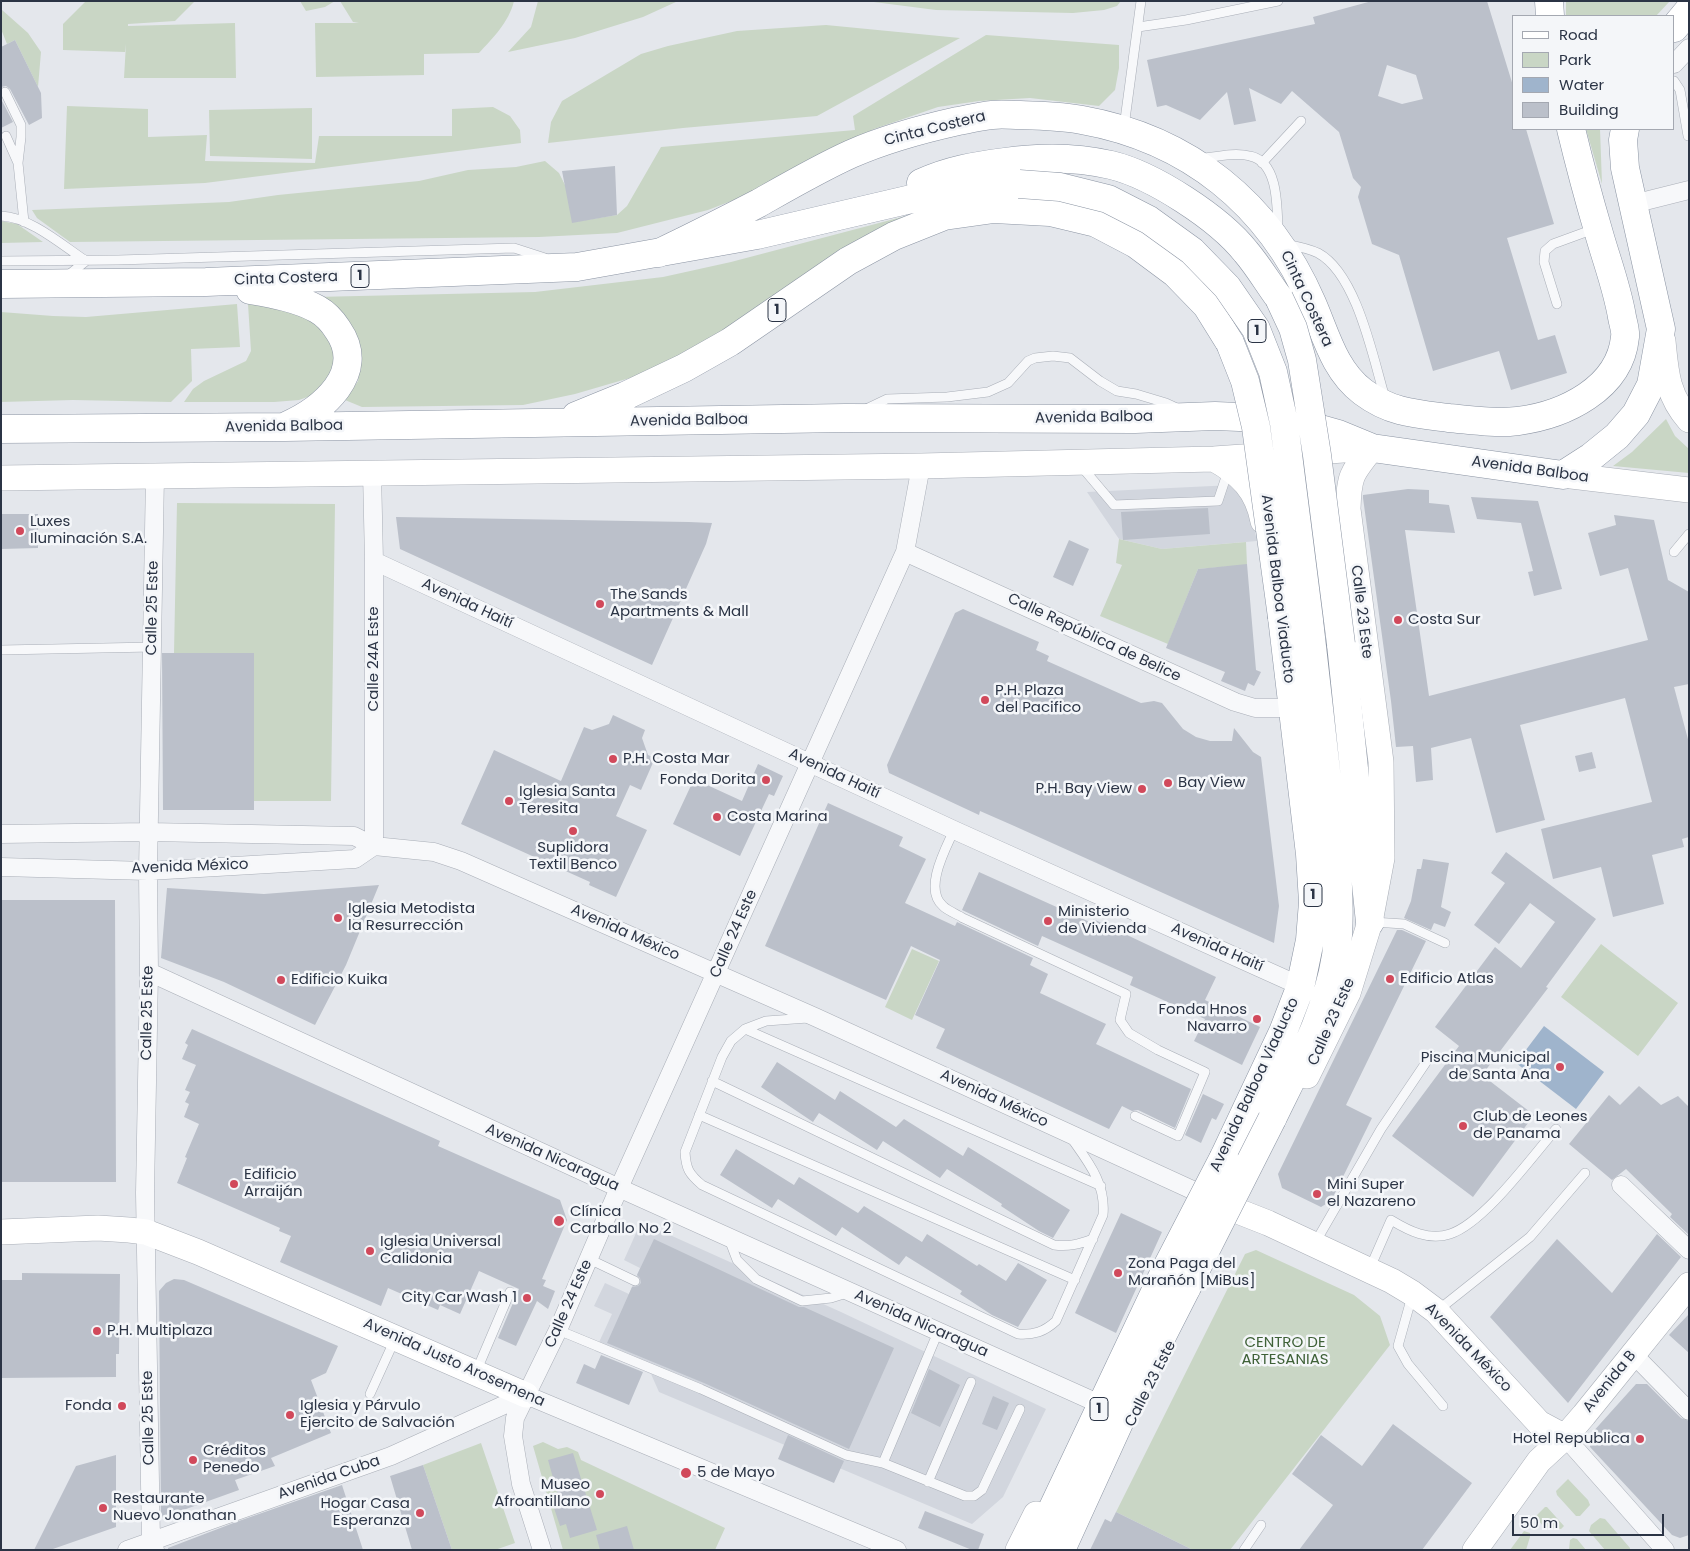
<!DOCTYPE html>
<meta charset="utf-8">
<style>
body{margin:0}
#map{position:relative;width:1690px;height:1551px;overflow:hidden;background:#e4e7ec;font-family:Poppins,sans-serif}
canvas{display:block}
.frame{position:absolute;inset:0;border:2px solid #2b3445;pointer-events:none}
.legend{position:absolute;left:1512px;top:15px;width:162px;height:115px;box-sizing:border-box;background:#f4f6f9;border:1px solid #a4a8b1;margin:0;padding:6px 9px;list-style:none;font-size:15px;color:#2b3445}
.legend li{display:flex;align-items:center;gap:10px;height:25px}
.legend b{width:25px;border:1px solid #a4a8b1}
.scale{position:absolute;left:1512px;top:1514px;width:152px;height:22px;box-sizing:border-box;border:2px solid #2b3445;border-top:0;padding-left:6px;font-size:15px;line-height:18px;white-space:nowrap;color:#2b3445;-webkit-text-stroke:4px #f4f6f9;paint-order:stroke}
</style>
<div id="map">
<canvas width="1690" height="1551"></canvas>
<div class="frame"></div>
<ul class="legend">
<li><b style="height:6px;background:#fff"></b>Road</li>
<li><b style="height:14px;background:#c9d6c5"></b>Park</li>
<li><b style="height:14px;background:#9fb4cc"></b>Water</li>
<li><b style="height:14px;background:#bbc0ca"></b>Building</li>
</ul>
<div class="scale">50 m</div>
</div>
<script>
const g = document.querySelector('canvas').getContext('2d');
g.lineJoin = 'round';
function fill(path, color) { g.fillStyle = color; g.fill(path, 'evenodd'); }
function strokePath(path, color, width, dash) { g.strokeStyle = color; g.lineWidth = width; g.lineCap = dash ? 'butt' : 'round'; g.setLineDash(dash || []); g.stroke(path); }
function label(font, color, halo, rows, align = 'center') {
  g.font = font + ' Poppins,sans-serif'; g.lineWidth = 5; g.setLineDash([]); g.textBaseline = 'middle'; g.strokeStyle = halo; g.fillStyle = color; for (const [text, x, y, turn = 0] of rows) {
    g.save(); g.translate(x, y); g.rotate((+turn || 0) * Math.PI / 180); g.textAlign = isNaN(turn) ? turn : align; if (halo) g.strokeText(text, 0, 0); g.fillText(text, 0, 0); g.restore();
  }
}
const built = new Path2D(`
 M1233,485L1250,510L1257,541L1162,549L1119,539L1087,492Z
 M641,1222L841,1312L1046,1409L1003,1497L972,1524L659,1392L651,1374L595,1351L612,1314L594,1306L605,1283L629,1294L640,1268L624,1260Z`);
const green = new Path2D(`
 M86,1H195L175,21L128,24V26L235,23L236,78H124L126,44L125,52L63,50V24Z
 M300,1H335L325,7L306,11Z
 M340,1H514C509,22 493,38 479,53L424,54V75L316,77L315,23H359L353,22Z
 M538,1H678L643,17L575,38L508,52L531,27Z
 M866,1H1121L1117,6L1104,10L1073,13L936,10Z
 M1566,1H1670L1656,16H1566Z
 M1,9L28,33L41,52L38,87L15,40L7,44L1,29Z
 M826,25L960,38L817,116L683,128L548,143L551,122L562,101L641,54L668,46L737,31Z
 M986,35L1119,45V68L1115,90L1099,106L1030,98L979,101L938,107L874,129L765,188L708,210L617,233L539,237L70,242L37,218L32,210L229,202L278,195L419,181L468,170L516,167L545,161L559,173L566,187L573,222L617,215L627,206L661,147L855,130L853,116Z
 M67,106L148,109V137L207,135L205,161L315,163L319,136H452V109L493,107L510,116L520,130L521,143L205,183L64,189Z
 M312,108V159L210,156L209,110Z
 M1586,129H1600L1602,184Z
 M936,208L708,344L647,373L575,394L523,405L362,407L345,400L358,381L361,354L355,332L343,314L315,297L535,292L663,277L731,262Z
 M1,221L17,224L43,242L1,243Z
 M237,304L240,347L191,349L192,381L171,402L73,400L1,402V312L53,316L86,317Z
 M248,304L288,309L306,315L334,338L338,369L316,394L299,400L274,402H184L193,389L204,381L246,361L251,351Z
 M1666,419L1675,436L1689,449V473L1613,466L1632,452Z
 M177,503L335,504L331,801H254V653H174Z
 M1119,539L1162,549L1246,542L1247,565L1198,569L1168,644L1100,616L1122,565L1116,563Z
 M1601,944L1678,1003L1638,1056L1561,997Z
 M912,949L939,961L912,1020L885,1007Z
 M1256,1250L1354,1295L1380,1316L1390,1345L1230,1550H1193L1116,1512L1245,1254Z
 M543,1442L558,1449L567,1447L578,1452L581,1460L725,1528L715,1550H563L533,1446Z
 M481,1443L515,1543L495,1550H452L423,1465Z
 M1568,1479L1588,1500L1590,1505L1580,1516H1576L1557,1495L1556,1491Z
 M1545,1507H1547L1564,1526L1561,1529L1544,1527L1537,1519L1536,1516Z
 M1600,1518L1605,1519L1630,1548V1550H1605L1589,1531L1591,1525Z
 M1524,1531L1530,1533V1537L1526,1550H1510Z
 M1573,1538L1577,1539L1586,1550H1569L1570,1540Z`);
const water = new Path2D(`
 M1544,1026L1604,1072L1576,1109L1516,1063Z`);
const building = new Path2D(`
 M1372,1H1487L1514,89V129H1526L1554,224L1507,238L1538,340L1555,335L1567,373L1511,390L1499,351L1433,371L1399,255L1372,244L1358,197L1361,187L1353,178L1339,132L1292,91L1281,104L1249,88L1256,121L1234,125L1227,92L1200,120L1166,105L1157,107L1147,60L1315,24L1313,17ZM1387,65L1416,75L1423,99L1402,104L1378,96Z
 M15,40L41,93L42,118L29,125L10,89L6,86L1,87V47Z
 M1,99L13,122L1,128Z
 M615,166L617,215L572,223L562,171Z
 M1408,489L1429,490V503L1449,505L1455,533L1405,530L1429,696L1648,640L1628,568L1600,576L1588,533L1616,525L1614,515L1654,520L1668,580L1689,592V684L1674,687L1689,743V837L1682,839L1684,847L1652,855L1664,904L1613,917L1601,867L1553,879L1541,829L1652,802L1625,698L1520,725L1545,820L1496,833L1471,738L1431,748L1433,780L1416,782L1413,746L1396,747L1391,701L1363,498V495Z
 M1471,497L1538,501L1562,589L1534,596L1528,572L1533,571L1521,523L1477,519Z
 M1208,508L1210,534L1123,540L1121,512Z
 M1,514H38V548L1,549Z
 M396,517L689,522L712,523L706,544L652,665L400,549Z
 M1069,540L1089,549L1073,586L1053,577Z
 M1247,564L1256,670L1261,672L1254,686L1248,683L1245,691L1221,681L1225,672L1166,648L1198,569Z
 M963,609L1039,642L1036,650L1049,656L1047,661L1141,703L1154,701L1162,703L1183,729L1196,737L1210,741H1232L1234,728L1253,752L1261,757L1279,906L1274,943L1012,825L980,811L979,815L889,773L887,765L955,613Z
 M162,653H254V810H163Z
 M613,715L645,730L642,738L648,755L655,758L641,790L630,785L616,816L647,830L616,897L589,885L590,882L461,824L494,750L561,781L584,727L592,730L609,724Z
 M1592,752L1596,768L1579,772L1575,756Z
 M758,764L783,776L774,796L769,794L740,856L673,824L694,779L742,801Z
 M828,803L903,837L899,846L926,859L905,903L955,926L957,922L1033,958L1030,965L1048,974L1040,993L1106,1024L1096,1044L1191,1089L1175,1128L1138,1110L1132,1111L1122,1106L1109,1129L936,1048L945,1029L915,1015L940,960L911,946L886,1000L765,946Z
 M1506,852L1596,919L1546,987L1548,988L1482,1075L1534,1115L1473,1197L1392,1136L1459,1046L1435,1027L1495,947L1521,968L1555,922L1530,903L1499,944L1474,925L1505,883L1491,873Z
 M1423,859L1449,863L1441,907L1451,912L1445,927L1434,923L1431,930L1404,918L1411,901L1417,869H1421Z
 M979,872L1092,923L1093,919L1216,977L1205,1000L1260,1027L1242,1065L1194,1041L1205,1019L1130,985L1133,977L1042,936L1038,946L962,910Z
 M379,885L346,965L315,1025L224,982L161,958L167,888L264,894Z
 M1,900H115L116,1182H1Z
 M1397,930H1402L1426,941L1346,1105L1372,1118L1331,1201L1321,1207L1282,1188L1278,1174Z
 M192,1029L440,1141L438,1146L560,1200L567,1220L542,1279L546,1280L543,1286L555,1291L548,1309L537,1301L516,1346L498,1338L519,1289L479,1271L460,1314L440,1305L438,1310L388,1288L381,1306L280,1262L291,1236L279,1231L280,1228L177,1183L187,1158L185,1157L199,1124L184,1117L189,1104L185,1102L190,1092L185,1090L196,1065L182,1059L188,1045L185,1043Z
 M777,1062L835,1100L840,1091L896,1127L904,1119L963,1156L968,1147L1070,1210L1053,1238L1039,1231L1001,1206L1002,1204L947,1169L940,1178L883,1141L877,1150L819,1113L813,1122L761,1087Z
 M1639,1086L1661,1105L1678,1096L1689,1107V1235L1670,1217L1672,1214L1626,1169L1612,1180L1569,1144L1609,1095L1620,1105Z
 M1203,1094L1224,1104L1216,1120L1212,1118L1201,1143L1185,1135Z
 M736,1149L794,1185L799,1177L858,1213L864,1206L922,1242L927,1234L977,1266L979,1264L1006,1281L1018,1263L1047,1280L1018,1327L992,1315L960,1294L962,1291L906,1256L899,1265L842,1227L836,1236L778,1199L772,1208L720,1175Z
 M1121,1213L1162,1232L1116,1333L1075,1313Z
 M1657,1234L1681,1257L1568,1403L1490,1317L1557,1239L1612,1293Z
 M654,1239L799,1307H804L894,1348L849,1449L704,1383L607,1343L632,1287L638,1286L641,1283L640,1278L637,1275Z
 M22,1273L120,1274L119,1354H116V1377L1,1378V1280H22Z
 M174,1279L184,1280L338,1346L326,1373L311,1380L331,1433L271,1458L275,1466L235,1480L239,1490L161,1518L159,1291L166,1283Z
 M1689,1314V1353L1669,1335Z
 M601,1355L643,1372L629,1405L576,1383L584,1364L595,1369Z
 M929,1369L960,1385L940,1427L911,1413Z
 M1636,1384H1647L1681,1418L1689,1421V1535L1680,1538L1672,1535L1590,1447L1591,1434Z
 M993,1396L1009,1403L997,1430L982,1424Z
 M1393,1424L1472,1483L1422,1550H1299L1333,1505L1292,1474L1321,1435L1362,1466Z
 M788,1435L844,1461L834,1483L778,1459Z
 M573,1453L597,1530L570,1538L566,1524L560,1526L554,1508L561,1506L548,1460Z
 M116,1455V1527L50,1550H34L76,1466Z
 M423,1465L452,1550H412L390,1476Z
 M342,1485L363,1550H168V1548L236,1522Z
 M925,1511L984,1534L978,1550H972L918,1528Z
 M1116,1512L1193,1550H1090L1105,1519L1111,1522Z
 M627,1526L634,1550H600L596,1535Z`);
const lane = new Path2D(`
 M1138,27L1186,20L1278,1
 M1674,81L1680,90L1688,136
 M5,92L21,125V137L18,163
 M1124,127L1141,1
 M6,136L18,163L24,222
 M1199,159C1215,157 1234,152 1250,156C1279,162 1277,208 1278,231
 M1262,163L1301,121
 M1,216C30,217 62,245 86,261L66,277
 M1285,244C1296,246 1308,248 1318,253C1357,274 1373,358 1385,398
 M1,261L118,260L514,248L545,258
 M1557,304L1544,262L1545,251L1553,244L1594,229
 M866,409L887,399L947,397L988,392L1008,383L1028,361L1035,358L1053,356L1070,358L1100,381L1117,391L1136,394L1166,403L1179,409
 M1081,466L1114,505L1218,501L1228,471
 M1674,552L1689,534
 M1,650L153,647
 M954,830C946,848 923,889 943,906C948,911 957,914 963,918L1126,994L1120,1020L1129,1033L1158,1050L1205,1072L1178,1136L1135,1116
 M1373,922L1404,924L1445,943
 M808,1018L766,1021L745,1029L731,1041L722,1057L685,1152C686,1169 689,1174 702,1185L1018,1334C1034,1335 1044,1332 1056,1321L1103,1215C1106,1184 1089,1163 1072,1139
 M745,1029L1101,1186
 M712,1081L1054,1245C1069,1247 1079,1244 1093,1239
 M699,1115L1075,1280
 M729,1239L737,1260L756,1279L802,1301L831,1298L847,1293
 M1315,1243L1381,1129L1431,1055
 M589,1259L635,1281
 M1370,1268L1391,1220C1409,1231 1429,1241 1450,1234C1484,1223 1531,1158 1556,1129
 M1412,1296L1398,1346L1408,1364L1443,1406
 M1437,1311L1530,1237L1585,1173
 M558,1330L701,1389L846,1455L883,1463L965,1496H974L982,1490L1020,1409
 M476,1372L510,1292
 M370,1394L395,1339
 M883,1463L938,1332
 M928,1482L971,1382
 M1244,1550L1261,1525`);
const street = new Path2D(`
 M1674,64L1689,48
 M1633,204L1689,190
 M372,472L374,561V846
 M905,552L1235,702L1255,708H1287
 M374,561L954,830L1296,984
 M1,834L149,832L354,836L374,846L434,852L461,861L815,1017L1212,1199
 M1,867L148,871L355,859L374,846
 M149,972L619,1188L1093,1401
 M1621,1185L1689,1250
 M1633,1354L1689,1411
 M526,1395L897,1550
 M1565,1437L1665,1550
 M127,1550L391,1456L526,1395
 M155,1550L151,1541L145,1193L149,972L148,871L155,475
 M542,1550L521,1484L513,1436L515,1418L558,1330L619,1188L905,552L921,466`);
const secondary = new Path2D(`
 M1663,341C1666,372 1667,395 1689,420
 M1214,459C1241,474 1257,490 1263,521
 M1563,475L1689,490
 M1,478L921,466L1214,459L1372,448
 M1307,1076L1348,993L1370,922L1382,858L1381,762L1348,509C1349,476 1351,474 1372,448
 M1240,1212L1268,1223L1392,1281L1412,1293L1436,1311L1539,1423L1565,1437
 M1,1232L98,1228L129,1230L146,1232L198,1252L526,1395
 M1018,1550L1036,1514
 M1475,1550L1539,1461L1565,1437L1584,1415L1689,1285`);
const highway = new Path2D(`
 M1549,1L1550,16
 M1674,28L1689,10
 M921,183C949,170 975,166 1005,162C1039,157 1077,157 1111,165C1153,175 1219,218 1246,252C1258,266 1268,283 1279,298
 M659,253C693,237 726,220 759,203C789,186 820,168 851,154C885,139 922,129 958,121C969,119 981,116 992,115C1001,114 1011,115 1020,115C1041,116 1062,116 1082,120C1189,139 1269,204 1312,303C1326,335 1334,370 1363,392C1391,413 1416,414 1449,418C1471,420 1495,424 1518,421C1564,415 1620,389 1625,337C1626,331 1623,323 1622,317C1617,287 1606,259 1598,230C1588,196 1579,162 1571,129
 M1,284L206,282L577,267L757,235L937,193L981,186L1019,184
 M250,290C273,294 297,298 317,309C326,314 333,322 338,330C368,373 322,410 286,426
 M576,416L625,396L684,368L730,342L848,261L894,236L944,216L994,209L1050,212L1096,223L1136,244L1175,273L1207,306L1230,343
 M1,429L285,427L845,418L1135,419L1215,416L1264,418L1299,423L1338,434L1372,448L1563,475L1591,457L1617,436L1636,414L1651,385L1661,329L1625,168L1623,140L1625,129
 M1341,644L1370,922
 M1272,1119C1297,1067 1327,1014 1336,956C1343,904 1335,849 1329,797C1322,738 1316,679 1309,620
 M1224,1157L1283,1032L1300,988L1310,940L1313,902L1310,854L1282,617
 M1033,1550L1166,1269
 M1061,1550L1129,1401L1187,1287`);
const highwayBridge = new Path2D(`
 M1019,184L1060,187L1108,199L1149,220L1192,251L1227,287L1256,329L1273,372L1284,423L1309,620
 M1279,298L1293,328L1302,360L1317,455L1341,644
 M1230,343L1245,381L1256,427L1282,617
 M1166,1269L1224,1157
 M1187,1287L1272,1119`);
const markers = [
 [20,531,5,"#d1495b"],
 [600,604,5,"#d1495b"],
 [1398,620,5,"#d1495b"],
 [985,700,5,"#d1495b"],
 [613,759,5,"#d1495b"],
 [766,780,5,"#d1495b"],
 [1168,783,5,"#d1495b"],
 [1142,789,5,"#d1495b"],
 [509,801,5,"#d1495b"],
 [717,817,5,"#d1495b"],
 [573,831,5,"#d1495b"],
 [338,918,5,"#d1495b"],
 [1048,921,5,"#d1495b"],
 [1390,979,5,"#d1495b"],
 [281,980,5,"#d1495b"],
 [1257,1019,5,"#d1495b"],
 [1560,1067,5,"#d1495b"],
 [1463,1126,5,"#d1495b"],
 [234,1184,5,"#d1495b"],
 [1317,1194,5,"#d1495b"],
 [559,1221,6,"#d1495b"],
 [370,1251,5,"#d1495b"],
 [1118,1273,5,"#d1495b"],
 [527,1298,5,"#d1495b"],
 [97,1331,5,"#d1495b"],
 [122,1406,5,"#d1495b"],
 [290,1415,5,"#d1495b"],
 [1640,1439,5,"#d1495b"],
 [193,1460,5,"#d1495b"],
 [686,1473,6,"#d1495b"],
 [600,1494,5,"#d1495b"],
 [103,1508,5,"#d1495b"],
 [420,1513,5,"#d1495b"]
];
const shields = [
 [360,276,18],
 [777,310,18],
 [1257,331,18],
 [1313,895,18],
 [1099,1409,18]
];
const shieldNames = [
 ["1",360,276],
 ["1",777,310],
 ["1",1257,331],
 ["1",1313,895],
 ["1",1099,1409]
];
const streetNames = [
 ["Cinta Costera",935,129,-14],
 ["Cinta Costera",286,279,-2],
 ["Cinta Costera",1306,299,65],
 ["Avenida Balboa",1094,418,-1],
 ["Avenida Balboa",689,421,-1],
 ["Avenida Balboa",284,427,-1],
 ["Avenida Balboa",1530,470,8],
 ["Avenida Balboa Viaducto",1277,589,83],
 ["Avenida Haití",467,604,25],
 ["Calle 25 Este",153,608,-89],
 ["Calle 23 Este",1361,612,83],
 ["Calle República de Belice",1094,638,25],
 ["Calle 24A Este",374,659,-90],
 ["Avenida Haití",834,774,25],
 ["Avenida México",190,867,-2],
 ["Avenida México",625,933,24],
 ["Calle 24 Este",734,934,-66],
 ["Avenida Haití",1217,948,24],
 ["Calle 25 Este",148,1013,-89],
 ["Calle 23 Este",1332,1022,-66],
 ["Avenida Balboa Viaducto",1255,1085,-65],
 ["Avenida México",994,1099,25],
 ["Avenida Nicaragua",552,1158,24],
 ["Calle 24 Este",569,1304,-66],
 ["Avenida Nicaragua",921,1324,24],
 ["Avenida México",1468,1348,46],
 ["Avenida Justo Arosemena",454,1363,24],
 ["Avenida B",1610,1382,-51],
 ["Calle 23 Este",1151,1384,-63],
 ["Calle 25 Este",149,1418,-91],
 ["Avenida Cuba",329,1478,-19]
];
const poiNames = [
 ["Luxes",30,522],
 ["Iluminación S.A.",30,539],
 ["The Sands",610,595],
 ["Apartments & Mall",610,612],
 ["Costa Sur",1408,620],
 ["P.H. Plaza",995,691],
 ["del Pacifico",995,708],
 ["P.H. Costa Mar",623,759],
 ["Fonda Dorita",756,780,"right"],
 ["Bay View",1178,783],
 ["P.H. Bay View",1132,789,"right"],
 ["Iglesia Santa",519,792],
 ["Teresita",519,809],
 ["Costa Marina",727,817],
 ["Suplidora",573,848,"center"],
 ["Textil Benco",573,865,"center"],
 ["Iglesia Metodista",348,909],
 ["la Resurrección",348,926],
 ["Ministerio",1058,912],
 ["de Vivienda",1058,929],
 ["Edificio Atlas",1400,979],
 ["Edificio Kuika",291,980],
 ["Fonda Hnos",1247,1010,"right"],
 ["Navarro",1247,1027,"right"],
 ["Piscina Municipal",1550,1058,"right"],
 ["de Santa Ana",1550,1075,"right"],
 ["Club de Leones",1473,1117],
 ["de Panama",1473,1134],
 ["Edificio",244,1175],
 ["Arraiján",244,1192],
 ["Mini Super",1327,1185],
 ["el Nazareno",1327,1202],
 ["Clínica",570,1212],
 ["Carballo No 2",570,1229],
 ["Iglesia Universal",380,1242],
 ["Calidonia",380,1259],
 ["Zona Paga del",1128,1264],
 ["Marañón [MiBus]",1128,1281],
 ["City Car Wash 1",517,1298,"right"],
 ["P.H. Multiplaza",107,1331],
 ["Fonda",112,1406,"right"],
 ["Iglesia y Párvulo",300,1406],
 ["Ejercito de Salvación",300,1423],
 ["Hotel Republica",1630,1439,"right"],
 ["Créditos",203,1451],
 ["Penedo",203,1468],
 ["5 de Mayo",697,1473],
 ["Museo",590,1485,"right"],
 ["Afroantillano",590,1502,"right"],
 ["Restaurante",113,1499],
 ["Nuevo Jonathan",113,1516],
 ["Hogar Casa",410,1504,"right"],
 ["Esperanza",410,1521,"right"]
];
const parkNames = [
 ["CENTRO DE",1285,1343],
 ["ARTESANIAS",1285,1360]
];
fill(built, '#d2d6de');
fill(green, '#c9d6c5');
fill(water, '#9fb4cc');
fill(building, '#bbc0ca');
strokePath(lane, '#a9aeb7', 10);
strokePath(street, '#a9aeb7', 19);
strokePath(secondary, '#a9aeb7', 26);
strokePath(highway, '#8b94a3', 29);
strokePath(lane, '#f7f8fa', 9);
strokePath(street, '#f7f8fa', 18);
strokePath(secondary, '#fff', 25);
strokePath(highway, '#fff', 28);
strokePath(highwayBridge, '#8b94a3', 29, []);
strokePath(highwayBridge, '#fff', 28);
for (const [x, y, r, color] of markers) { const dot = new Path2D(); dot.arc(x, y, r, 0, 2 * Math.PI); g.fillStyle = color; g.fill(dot); strokePath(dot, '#f4f6f9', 2); }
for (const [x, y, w] of shields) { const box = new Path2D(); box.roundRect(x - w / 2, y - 11.5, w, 23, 4); g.fillStyle = '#f4f6f9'; g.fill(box); strokePath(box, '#2b3445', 1); }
label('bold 14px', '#2b3445', null, shieldNames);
label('15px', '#2b3445', '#f4f6f9', streetNames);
label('15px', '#2b3445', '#f4f6f9', poiNames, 'left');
label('15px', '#3f6138', '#f4f6f9', parkNames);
</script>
